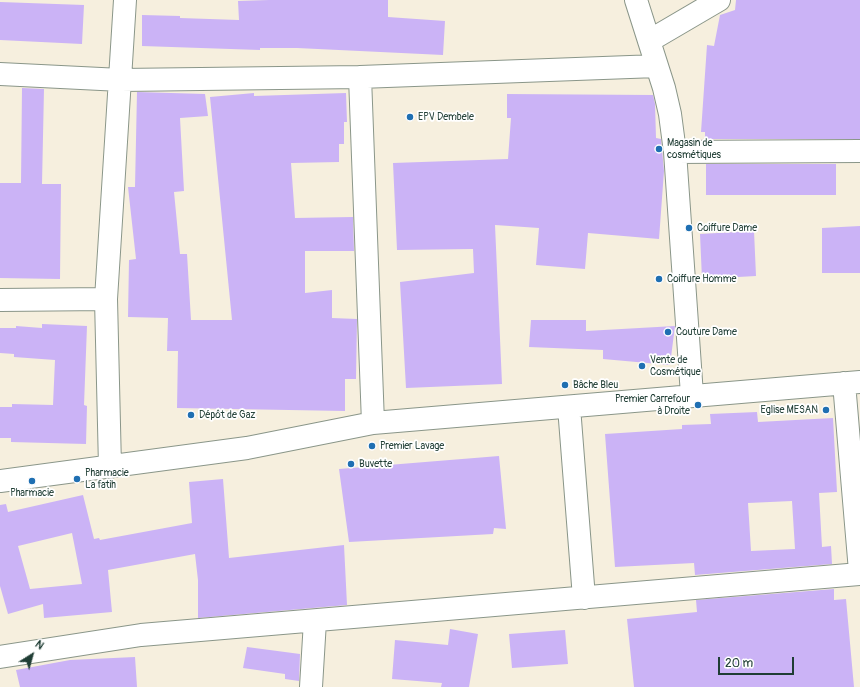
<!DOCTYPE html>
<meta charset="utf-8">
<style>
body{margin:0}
#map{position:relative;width:860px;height:687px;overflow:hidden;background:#f6efde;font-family:Pangolin,sans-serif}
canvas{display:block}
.north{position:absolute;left:12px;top:635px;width:40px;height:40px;-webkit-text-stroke:3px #fff;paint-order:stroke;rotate:37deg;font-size:11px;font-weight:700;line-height:16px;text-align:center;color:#1f3d34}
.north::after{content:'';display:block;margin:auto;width:14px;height:18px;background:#1f3d34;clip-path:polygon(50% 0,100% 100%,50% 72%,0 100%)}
.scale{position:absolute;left:718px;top:657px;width:76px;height:18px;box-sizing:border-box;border:2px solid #1f3d34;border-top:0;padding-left:5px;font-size:12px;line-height:14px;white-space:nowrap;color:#1f3d34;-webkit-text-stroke:3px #fff;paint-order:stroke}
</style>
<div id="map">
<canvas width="860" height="687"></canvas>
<div class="north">N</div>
<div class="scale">20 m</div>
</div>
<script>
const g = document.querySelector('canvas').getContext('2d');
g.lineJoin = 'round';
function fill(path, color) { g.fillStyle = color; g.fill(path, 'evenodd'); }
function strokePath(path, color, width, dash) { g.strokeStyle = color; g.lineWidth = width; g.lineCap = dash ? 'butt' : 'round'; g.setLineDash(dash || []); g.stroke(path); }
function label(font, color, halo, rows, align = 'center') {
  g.font = font + ' Pangolin,sans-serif'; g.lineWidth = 3.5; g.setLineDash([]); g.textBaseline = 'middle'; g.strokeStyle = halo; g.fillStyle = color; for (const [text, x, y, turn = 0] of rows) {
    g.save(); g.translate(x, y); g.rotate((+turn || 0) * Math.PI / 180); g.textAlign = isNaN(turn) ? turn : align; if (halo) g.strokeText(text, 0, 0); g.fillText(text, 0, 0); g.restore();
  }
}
const building = new Path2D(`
 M269,0H388V17L445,21L443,55L297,48H260V50L142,46V15L180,16V18L239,20L238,1Z
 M736,0H860V139H705V132H701L707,45L714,46L720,15L735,10Z
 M0,2L84,5L82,44L0,40Z
 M22,88L44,89L42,184H61L60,279L0,278V183H21Z
 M137,92L205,94L208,116L180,118L184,191L174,192L180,254H187L191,320H232L210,97L254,93V96L346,93L347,122H344V144H339V162L291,163L295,218L353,217L354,251H305V293L332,290V318L357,319L356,379H345V411L177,408L178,351H167L168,318L128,317L129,260L136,259L128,187H135Z
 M507,94L653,95L655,104L656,138L661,139L664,171L659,239L588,233L585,269L536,265L539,228L495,225L502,384L406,388L400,282L474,273L473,249L397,250L393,163L508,159L511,118H507Z
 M706,164H836V195H706Z
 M860,226V273H822V228Z
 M754,231L756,276L702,279L700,234Z
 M531,320H586V331L675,326L670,365L603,359V350L529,347Z
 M42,324L87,326L84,405L87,406L86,444L11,442V438H0V407H12V404L53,405L55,360L14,357V354L0,353V328H16V326L42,328Z
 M757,412L758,422L833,418L837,492L819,493L822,547L831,546L832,564L695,575L694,563L615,567L605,434L682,429V425L711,424L710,414ZM792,501L795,549L751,551L748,503Z
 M499,456L506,529L494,528L493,534L349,542L339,469Z
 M223,479L229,558L344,545L347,605L198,618V580L195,554L108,570L112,612L44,618L43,604L8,614L0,586V505L6,504L8,512L83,495L94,539L99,538L100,540L192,523L189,482ZM72,533L82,584L30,589L18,546Z
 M834,589V600L846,599L854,687H634L627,619L697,612L696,600Z
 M450,629L478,634L469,687H441L442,683L392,679L395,640L448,645Z
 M565,630L568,664L512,668L509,634Z
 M247,647L300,654L299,681L285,679V674L243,668Z
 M135,657L137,687H20L16,670L70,660Z`);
const minor = new Path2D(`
 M636,0L664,88L670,114L675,152L692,395
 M649,41L719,0
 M0,74L121,80L360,77L657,66
 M360,77L373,423
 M675,152L860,151
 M0,300L106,299
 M844,383L860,571
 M569,407L584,598
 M110,467L106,299L125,0
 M0,481L247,448L373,423L860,382
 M0,657L141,635L860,574
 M311,687L315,621`);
const markers = [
 [410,117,4,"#1f6fb2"],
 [659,149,4,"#1f6fb2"],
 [689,228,4,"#1f6fb2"],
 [659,279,4,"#1f6fb2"],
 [668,332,4,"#1f6fb2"],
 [642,366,4,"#1f6fb2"],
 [565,385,4,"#1f6fb2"],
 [698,405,4,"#1f6fb2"],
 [826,410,4,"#1f6fb2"],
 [191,415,4,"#1f6fb2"],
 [372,446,4,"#1f6fb2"],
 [351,464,4,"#1f6fb2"],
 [77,479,4,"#1f6fb2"],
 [32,481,4,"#1f6fb2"]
];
const poiNames = [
 ["EPV Dembele",418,117],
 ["Magasin de",667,143],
 ["cosmétiques",667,155],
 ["Coiffure Dame",697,228],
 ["Coiffure Homme",667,279],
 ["Couture Dame",676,332],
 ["Vente de",650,360],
 ["Cosmétique",650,372],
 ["Bâche Bleu",573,385],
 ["Premier Carrefour",690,399,"right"],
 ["à Droite",690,411,"right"],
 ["Eglise MESAN",818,410,"right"],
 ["Dépôt de Gaz",199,415],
 ["Premier Lavage",380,446],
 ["Buvette",359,464],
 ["Pharmacie",85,473],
 ["La fatih",85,485],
 ["Pharmacie",32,493,"center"]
];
fill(building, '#cbb3f6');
strokePath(minor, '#8a9689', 24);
strokePath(minor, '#fff', 22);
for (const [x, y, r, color] of markers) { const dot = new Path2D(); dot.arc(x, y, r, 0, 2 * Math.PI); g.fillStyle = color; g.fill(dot); strokePath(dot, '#fff', 1.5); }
label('10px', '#1f3d34', '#fff', poiNames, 'left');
</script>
